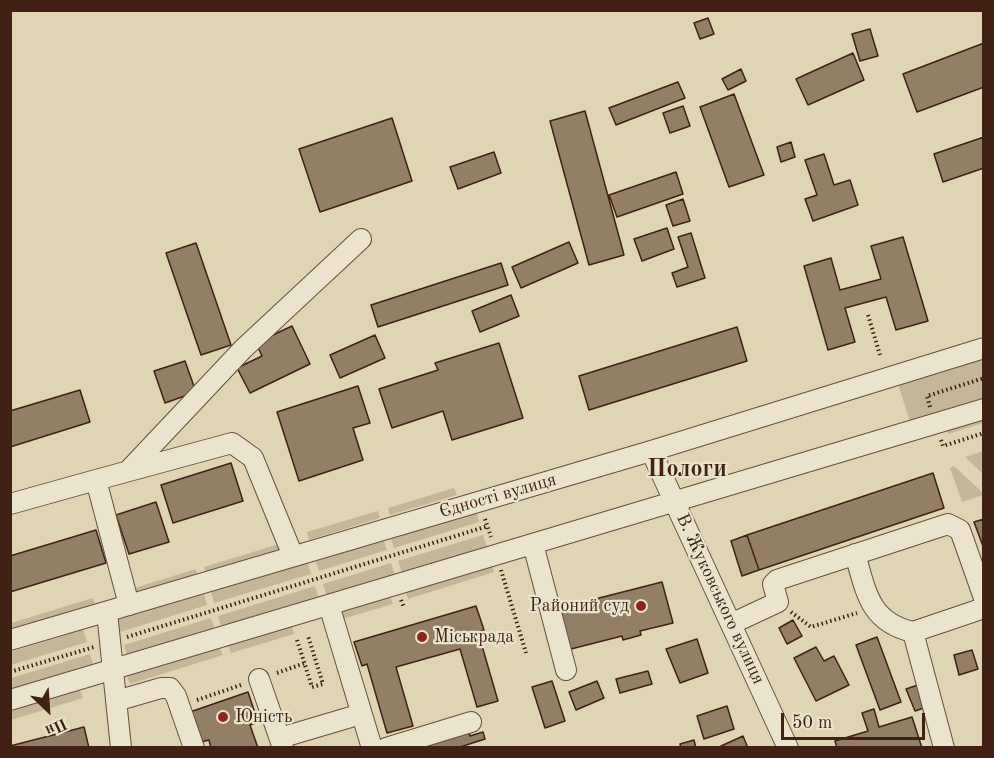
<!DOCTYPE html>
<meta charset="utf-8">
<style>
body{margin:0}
#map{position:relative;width:994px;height:758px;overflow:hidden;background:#dfd5b2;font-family:"Old Standard TT",serif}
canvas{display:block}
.frame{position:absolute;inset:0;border:12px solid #412113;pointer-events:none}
.north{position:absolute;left:18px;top:680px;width:60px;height:60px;-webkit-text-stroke:4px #eae4cd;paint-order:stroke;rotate:155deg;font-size:16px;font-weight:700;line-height:24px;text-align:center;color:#412113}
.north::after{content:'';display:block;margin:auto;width:21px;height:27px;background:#412113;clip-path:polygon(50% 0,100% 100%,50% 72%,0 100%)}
.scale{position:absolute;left:781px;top:713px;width:144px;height:27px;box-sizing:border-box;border:3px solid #412113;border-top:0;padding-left:8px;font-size:18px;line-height:21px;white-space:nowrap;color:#412113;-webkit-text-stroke:4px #eae4cd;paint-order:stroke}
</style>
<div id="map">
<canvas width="994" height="758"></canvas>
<div class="frame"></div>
<div class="north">Пн</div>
<div class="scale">50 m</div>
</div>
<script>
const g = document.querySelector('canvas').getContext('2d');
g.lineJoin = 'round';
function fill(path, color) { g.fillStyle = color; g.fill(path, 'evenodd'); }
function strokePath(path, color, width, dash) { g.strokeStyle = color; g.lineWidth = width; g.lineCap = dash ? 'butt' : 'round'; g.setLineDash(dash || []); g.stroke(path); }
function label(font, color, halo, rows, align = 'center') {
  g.font = font + ' "Old Standard TT",serif'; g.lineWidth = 4.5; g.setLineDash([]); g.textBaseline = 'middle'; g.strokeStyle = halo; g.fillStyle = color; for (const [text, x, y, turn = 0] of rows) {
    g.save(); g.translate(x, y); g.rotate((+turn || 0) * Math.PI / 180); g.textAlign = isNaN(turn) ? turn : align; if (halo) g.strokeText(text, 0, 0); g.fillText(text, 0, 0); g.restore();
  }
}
const green = new Path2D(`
 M983,357V399L910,422L898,384Z
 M983,415V423L948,434L946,427Z
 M983,451H984L983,474L965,457Z
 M954,466L983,493V495L962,502L950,468Z
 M454,488L457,495L390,515L388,508Z
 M476,510L479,522L394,548L390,536Z
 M378,511L380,518L309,540L307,532Z
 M483,535L487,547L402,573L398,561Z
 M383,538L387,550L319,571L315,559Z
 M279,544L281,551L206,574L204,567Z
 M307,561L311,574L214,603L211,591Z
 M391,563L395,575L327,596L323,584Z
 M492,565L494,572L408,599L405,591Z
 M196,569L198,577L134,596L131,589Z
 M315,586L319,599L222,629L218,616Z
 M204,593L207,605L120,632L116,620Z
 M390,596L393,604L339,620L337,612Z
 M93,598L95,605L11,631V623Z
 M211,618L215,630L127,657L124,645Z
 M292,626L294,634L231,653L228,645Z
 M83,630L87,642L11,665V652Z
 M220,648L223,655L130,684L127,676Z
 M90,654L94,667L11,692V678Z
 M80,690L83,698L11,720V711Z`);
const building = new Path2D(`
 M708,18L714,34L700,39L694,23Z
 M870,29L878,56L860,61L852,34Z
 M984,43V87L917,112L903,74Z
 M853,53L864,80L808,105L796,79Z
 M741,69L746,81L728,90L722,79Z
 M678,82L685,98L616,125L609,108Z
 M734,94L764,175L729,187L700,107Z
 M683,106L690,126L670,133L663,113Z
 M585,111L624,255L589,265L550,121Z
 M392,118L412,181L320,212L299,149Z
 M984,137V168L943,182L934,154Z
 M791,142L795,157L781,162L777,147Z
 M494,152L501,173L458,189L450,167Z
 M824,154L834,185L850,180L858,205L813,221L805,199L817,195L805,160Z
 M676,172L683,194L617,217L609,195Z
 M683,199L690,221L673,226L666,205Z
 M667,228L674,249L642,261L634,239Z
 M691,233L705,278L677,287L672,273L688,267L678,237Z
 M903,237L928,321L896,330L886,297L845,308L855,342L828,350L804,266L831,258L840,290L881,279L871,246Z
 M569,242L578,263L521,288L512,267Z
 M196,243L231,345L201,355L166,253Z
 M501,263L508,285L378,327L371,305Z
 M511,295L519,316L480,332L472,311Z
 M292,326L310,364L250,393L237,368L262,356L256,343Z
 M737,327L747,361L589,410L579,376Z
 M375,335L385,358L340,378L330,355Z
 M499,343L523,418L452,440L443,411L392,428L379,389L438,370L435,363Z
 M185,361L196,392L165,403L154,371Z
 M358,386L370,423L353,428L363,460L299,481L277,412Z
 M80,390L90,422L10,447V411Z
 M231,463L243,501L173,523L161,485Z
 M933,473L944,508L759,570L747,535Z
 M156,502L169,542L129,554L116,515Z
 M984,519V549L974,522Z
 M96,530L106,563L10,592V556Z
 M747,535L759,570L742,576L731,541Z
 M662,582L673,623L640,631L641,635L623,640L622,636L567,650L556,609Z
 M476,606L484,630L478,632L498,701L477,707L460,649L396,667L413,726L387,733L367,664L362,666L354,642Z
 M793,620L802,636L787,644L779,628Z
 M877,637L901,702L880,710L856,645Z
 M697,639L708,673L680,683L666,649Z
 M816,647L824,661L834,656L849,685L816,701L794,658Z
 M972,650L978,669L959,675L954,655Z
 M648,671L652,684L620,693L616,679Z
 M552,681L565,721L545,728L532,687Z
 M597,681L604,698L576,710L569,692Z
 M918,685L927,707L915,711L906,689Z
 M248,692L258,722L250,725L258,748H211L209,740L201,742L190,712Z
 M727,706L734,729L704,739L697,716Z
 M874,709L879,727L912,717L922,748H837L835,741L868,731L862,713Z
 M468,726L470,736L483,732L485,739L457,748H424L422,739Z
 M84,727L89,748H10V746Z
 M743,736L748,748H721V746Z
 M694,740L696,748H681L680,744Z`);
const path = new Path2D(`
 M868,315L880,355
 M930,407L927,396L984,378
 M941,440L943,446L984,433
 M485,519L491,537
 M501,570L526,653
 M401,600L404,608
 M791,612L811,627L857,613
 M127,637L488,526
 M297,640L312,687L323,684L308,636
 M10,672L94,647
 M277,673L305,663
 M197,700L241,685`);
const minor = new Path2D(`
 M651,451L788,748
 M128,471L243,349L361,239
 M96,480L232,443L253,458L293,556
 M10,504L96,480L129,605
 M533,544L566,670
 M855,554C866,591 869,622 913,632
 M329,605L372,748
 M107,612L121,748
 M731,624L778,602L773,584L777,580L948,524L960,530L984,598
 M10,640L651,451L984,348
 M259,679L283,748
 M10,700L984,409
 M116,701L161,688H170L176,696L194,748
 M280,738L361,714
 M386,748L471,722
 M944,748L913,632L984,608`);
const markers = [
 [641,606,6,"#8f2418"],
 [422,637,6,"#8f2418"],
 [223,717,6,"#8f2418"]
];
const streetNames = [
 ["Єдності вулиця",498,496,-16],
 ["В. Жуковського вулиця",720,599,65]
];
const poiNames = [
 ["Районий суд",629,606,"right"],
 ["Міськрада",434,637],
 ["Юність",235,717]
];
const districtNames = [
 ["Пологи",687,470]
];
fill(green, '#c4b697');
fill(building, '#937f66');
strokePath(building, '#412113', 1.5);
strokePath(minor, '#684e3b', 22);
strokePath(path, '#412113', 4, [1.5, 3]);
strokePath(minor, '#eae4cd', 20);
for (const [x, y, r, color] of markers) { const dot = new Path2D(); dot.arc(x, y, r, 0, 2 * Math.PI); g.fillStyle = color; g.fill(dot); strokePath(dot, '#eae4cd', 2); }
label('18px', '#412113', '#eae4cd', streetNames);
label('18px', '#412113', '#eae4cd', poiNames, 'left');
label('bold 24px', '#412113', '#eae4cd', districtNames);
</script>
